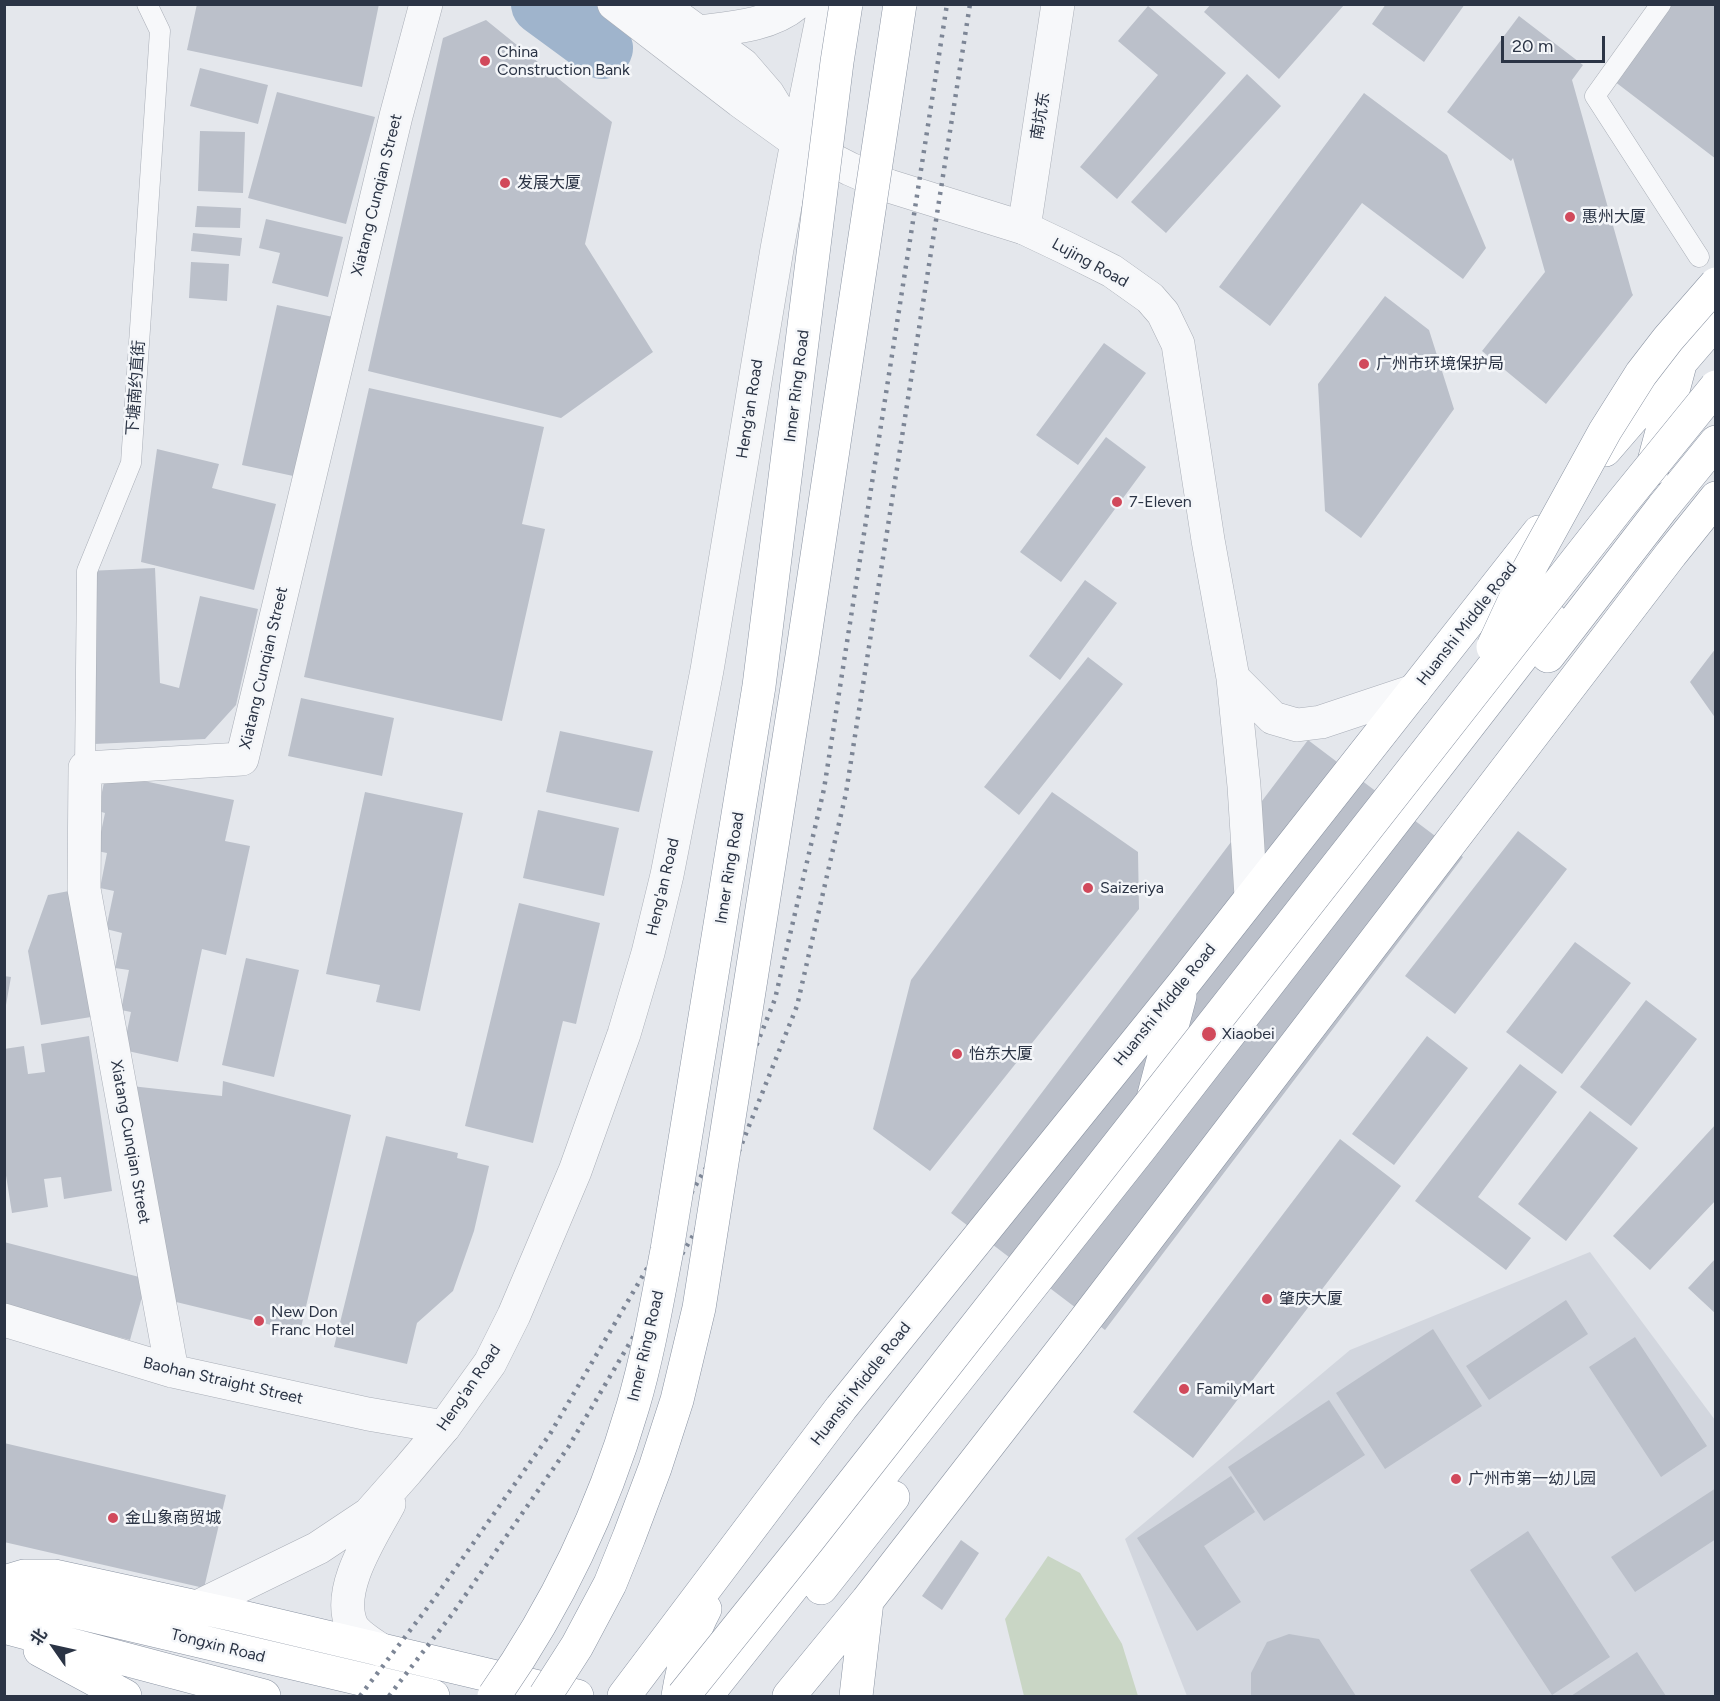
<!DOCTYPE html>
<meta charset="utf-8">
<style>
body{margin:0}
#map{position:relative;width:1720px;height:1701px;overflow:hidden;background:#e4e7ec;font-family:Figtree,"Noto Sans SC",sans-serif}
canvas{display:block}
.frame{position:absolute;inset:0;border:6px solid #2b3445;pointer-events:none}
.north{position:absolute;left:24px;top:1617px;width:60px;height:60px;-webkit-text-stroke:4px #f4f6f9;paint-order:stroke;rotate:304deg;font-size:16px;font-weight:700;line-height:24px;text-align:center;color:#2b3445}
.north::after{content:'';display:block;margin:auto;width:21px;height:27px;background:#2b3445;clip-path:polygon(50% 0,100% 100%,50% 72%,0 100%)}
.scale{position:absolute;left:1501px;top:36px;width:104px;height:27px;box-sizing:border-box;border:3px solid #2b3445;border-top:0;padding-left:8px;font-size:18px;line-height:21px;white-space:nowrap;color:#2b3445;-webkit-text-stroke:4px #f4f6f9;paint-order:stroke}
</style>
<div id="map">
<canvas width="1720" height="1701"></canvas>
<div class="frame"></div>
<div class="north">北</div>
<div class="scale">20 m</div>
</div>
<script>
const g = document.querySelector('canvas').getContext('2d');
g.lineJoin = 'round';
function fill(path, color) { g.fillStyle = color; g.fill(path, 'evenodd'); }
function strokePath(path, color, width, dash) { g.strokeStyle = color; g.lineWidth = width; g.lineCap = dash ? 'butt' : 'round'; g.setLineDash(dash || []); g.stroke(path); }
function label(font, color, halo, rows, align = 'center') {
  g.font = font + ' Figtree,"Noto Sans SC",sans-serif'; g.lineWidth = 5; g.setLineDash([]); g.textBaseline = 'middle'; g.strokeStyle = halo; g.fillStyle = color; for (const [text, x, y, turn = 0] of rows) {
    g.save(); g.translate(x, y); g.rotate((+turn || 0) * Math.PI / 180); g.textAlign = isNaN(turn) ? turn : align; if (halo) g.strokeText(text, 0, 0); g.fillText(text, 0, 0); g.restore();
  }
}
const built = new Path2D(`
 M1590,1252L1715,1420V1696H1187L1125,1539L1350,1350Z`);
const green = new Path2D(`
 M1048,1556L1080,1573L1122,1644L1138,1696H1024L1005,1619Z`);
const river = new Path2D(`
 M542,4L602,48`);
const building = new Path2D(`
 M197,4H379L362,87L187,50Z
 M1211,4H1343L1344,5L1279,79L1204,12Z
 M1386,4H1465L1424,62L1372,24Z
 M1672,4H1716V159L1614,81Z
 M1148,6L1226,73L1117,199L1080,167L1158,75L1118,41Z
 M1519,16L1583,65L1572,80L1632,293L1633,295L1546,404L1482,351L1545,272L1513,158L1511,161L1447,112Z
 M486,20L612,122L585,244L653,352L561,418L368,371L443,38Z
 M200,68L268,85L258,124L190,106Z
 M1247,74L1281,106L1166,233L1131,202Z
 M277,92L375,117L346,224L248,198Z
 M1364,93L1447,155L1486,248L1463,279L1362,203L1270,326L1219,287Z
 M200,131L245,132L243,193L198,191Z
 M197,206L241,208L240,228L195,227Z
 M266,219L343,237L328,297L272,283L280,253L259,248Z
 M193,233L242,238L240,256L191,251Z
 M191,262L229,264L227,301L189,298Z
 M1385,296L1429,330L1454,409L1361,538L1325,511L1318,384Z
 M277,305L333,317L298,477L242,465Z
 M1104,343L1146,373L1078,465L1036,435Z
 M369,388L544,427L522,524L545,529L502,721L304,677Z
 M1106,437L1146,467L1061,582L1020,552Z
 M157,449L219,464L212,488L276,504L254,590L141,562Z
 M155,568L160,683L179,688L200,596L258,609L236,705L205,739L94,744L87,571Z
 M1085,580L1117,603L1060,680L1029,656Z
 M1716,648V719L1690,682Z
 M1088,657L1123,684L1019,815L984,787Z
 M301,698L394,718L382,776L288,756Z
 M560,731L653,751L639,812L546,792Z
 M1308,740L1463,857L1105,1330L951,1213Z
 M106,773L234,800L225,841L250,846L226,955L202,949L178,1062L123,1050L131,1012L121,1010L129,970L115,968L122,933L106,929L114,891L100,888L107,853L97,851L105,813L98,811Z
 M365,792L463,813L420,1011L376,1002L380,985L326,974Z
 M1052,792L1138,852L1139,909L930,1171L873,1129L911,980Z
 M538,810L619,828L604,896L523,878Z
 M1518,831L1567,869L1455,1014L1405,976Z
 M69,891L91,1017L41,1025L28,951L48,895Z
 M519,903L600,923L576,1024L563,1021L533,1143L465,1126Z
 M1575,942L1631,983L1562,1074L1506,1032Z
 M246,958L299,970L274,1077L222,1065Z
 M4,976L11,977L6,1005H4Z
 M1646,1000L1697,1039L1631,1126L1580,1087Z
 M89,1036L112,1191L64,1199L61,1177L44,1179L48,1207L12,1213L4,1163V1049L24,1046L28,1074L45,1072L41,1044Z
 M1427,1036L1468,1068L1394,1165L1352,1134Z
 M1520,1064L1557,1092L1478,1197L1531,1238L1506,1270L1415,1201Z
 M223,1081L351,1115L300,1332L172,1301L131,1086L222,1096Z
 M1590,1111L1638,1148L1566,1241L1518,1204Z
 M1716,1124V1200L1650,1270L1613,1236Z
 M386,1136L458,1153L457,1158L489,1166L474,1231L453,1291L417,1323L407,1364L334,1347Z
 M1340,1139L1401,1186L1193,1458L1133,1412Z
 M4,1242L147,1279L130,1340L4,1307Z
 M1716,1258V1314L1688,1288Z
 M1566,1300L1588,1334L1489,1400L1466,1366Z
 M1433,1329L1482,1406L1385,1469L1336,1393Z
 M1635,1337L1707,1446L1661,1477L1589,1367Z
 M1329,1400L1365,1455L1264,1521L1228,1467Z
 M4,1443L226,1495L204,1588L4,1542Z
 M1231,1476L1255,1512L1204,1546L1241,1602L1197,1631L1137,1538Z
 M1716,1488V1539L1635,1592L1611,1557Z
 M1528,1531L1610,1657L1552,1695L1470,1570Z
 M961,1540L979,1553L942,1610L922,1596Z
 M1289,1634L1319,1639L1356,1696H1251V1673L1267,1642Z
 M1637,1652L1666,1696H1571Z`);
const service = new Path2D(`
 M1661,4L1595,96L1699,257
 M85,768L87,571L131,463L160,31L147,4`);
const minor = new Path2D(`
 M1024,228L1058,4
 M4,1320L172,1371L368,1414L444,1427
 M172,1371L84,889L85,768L242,759L396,116L426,4`);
const tertiary = new Path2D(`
 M614,4L740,101L797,142L850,169L889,186L1024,228L1064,247L1112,271L1150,298L1163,313L1178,344L1208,540L1233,678L1244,786L1251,896
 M660,4L743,65L768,94L790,130
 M698,32C730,28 770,26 796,4
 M1233,678L1273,718L1297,725L1321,722L1414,691
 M197,1607L318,1548L369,1514L407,1471L444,1427L490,1363L514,1315L575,1171L624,1034L648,953L667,875L707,670L777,249L797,142L825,4
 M381,1650C372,1644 357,1635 352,1626C335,1590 372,1536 389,1504`);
const trunk = new Path2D(`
 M1605,450L1716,321
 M1652,469L1679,368
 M1548,656L1663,507L1716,442
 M1151,1106L1180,996
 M4,1582L24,1576H55L234,1615L577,1696
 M821,1588L893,1497
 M4,1595L433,1696
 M4,1627L264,1696
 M40,1650L125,1696
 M624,1696L841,1408L1184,983L1539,532
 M678,1696C683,1666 690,1637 705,1609
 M706,1696L1139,1150L1551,619
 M789,1696L867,1601L1069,1341L1671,554L1716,498
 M856,1696L867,1601`);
const rail = new Path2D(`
 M360,1696L434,1599L550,1434L710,1161L775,999L824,789L947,4
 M389,1696L453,1613L569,1446L731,1171L797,1006L846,793L970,4`);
const trunkBridge = new Path2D(`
 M1493,647L1529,569L1605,431L1641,374L1668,339L1716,284
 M494,1696C556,1608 603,1509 633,1406C648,1355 657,1302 667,1250L759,686L837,62L846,4
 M545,1696L577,1646L610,1584L629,1537L655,1468L677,1400L699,1308L802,656L900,4
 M683,1696L809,1539L1621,504L1716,387`);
const markers = [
 [485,61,6,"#d1495b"],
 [505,183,6,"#d1495b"],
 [1570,217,6,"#d1495b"],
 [1364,364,6,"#d1495b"],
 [1117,502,6,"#d1495b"],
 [1088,888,6,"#d1495b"],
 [1209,1034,8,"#d1495b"],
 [957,1054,6,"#d1495b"],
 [1267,1299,6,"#d1495b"],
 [259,1321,6,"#d1495b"],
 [1184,1389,6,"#d1495b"],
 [1456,1479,6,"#d1495b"],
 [113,1518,6,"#d1495b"]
];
const poiNames = [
 ["China",497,52],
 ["Construction Bank",497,70],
 ["发展大厦",517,183],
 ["惠州大厦",1582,217],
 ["广州市环境保护局",1376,364],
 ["7-Eleven",1129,502],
 ["Saizeriya",1100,888],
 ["Xiaobei",1222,1034],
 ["怡东大厦",969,1054],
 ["肇庆大厦",1279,1299],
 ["New Don",271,1312],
 ["Franc Hotel",271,1330],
 ["FamilyMart",1196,1389],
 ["广州市第一幼儿园",1468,1479],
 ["金山象商贸城",125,1518]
];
const streetNames = [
 ["南坑东",1041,116,-81],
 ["Xiatang Cunqian Street",377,195,-76],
 ["Lujing Road",1090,263,29],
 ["Inner Ring Road",797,386,-83],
 ["下塘南约直街",136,388,-86],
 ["Heng'an Road",750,409,-81],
 ["Huanshi Middle Road",1467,624,-52],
 ["Xiatang Cunqian Street",264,668,-77],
 ["Inner Ring Road",730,868,-81],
 ["Heng'an Road",663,887,-77],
 ["Huanshi Middle Road",1165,1005,-51],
 ["Xiatang Cunqian Street",130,1142,80],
 ["Inner Ring Road",646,1346,-77],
 ["Baohan Straight Street",223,1381,13],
 ["Huanshi Middle Road",861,1384,-52],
 ["Heng'an Road",469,1388,-56],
 ["Tongxin Road",218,1646,14]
];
fill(built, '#d2d6de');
fill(green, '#c9d6c5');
strokePath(river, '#9fb4cc', 62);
fill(building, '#bbc0ca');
strokePath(service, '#a9aeb7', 21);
strokePath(minor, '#a9aeb7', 34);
strokePath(tertiary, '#a9aeb7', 34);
strokePath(trunk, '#8b94a3', 34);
strokePath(service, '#f7f8fa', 20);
strokePath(minor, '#f7f8fa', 33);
strokePath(tertiary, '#f7f8fa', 33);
strokePath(trunk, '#fff', 33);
strokePath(rail, '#7d8696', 4.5, [3, 6]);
strokePath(trunkBridge, '#8b94a3', 34, []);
strokePath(trunkBridge, '#fff', 33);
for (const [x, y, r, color] of markers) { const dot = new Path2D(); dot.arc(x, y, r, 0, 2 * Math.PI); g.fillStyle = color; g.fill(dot); strokePath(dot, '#f4f6f9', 2); }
label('16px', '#2b3445', '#f4f6f9', poiNames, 'left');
label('16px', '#2b3445', '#f4f6f9', streetNames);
</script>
